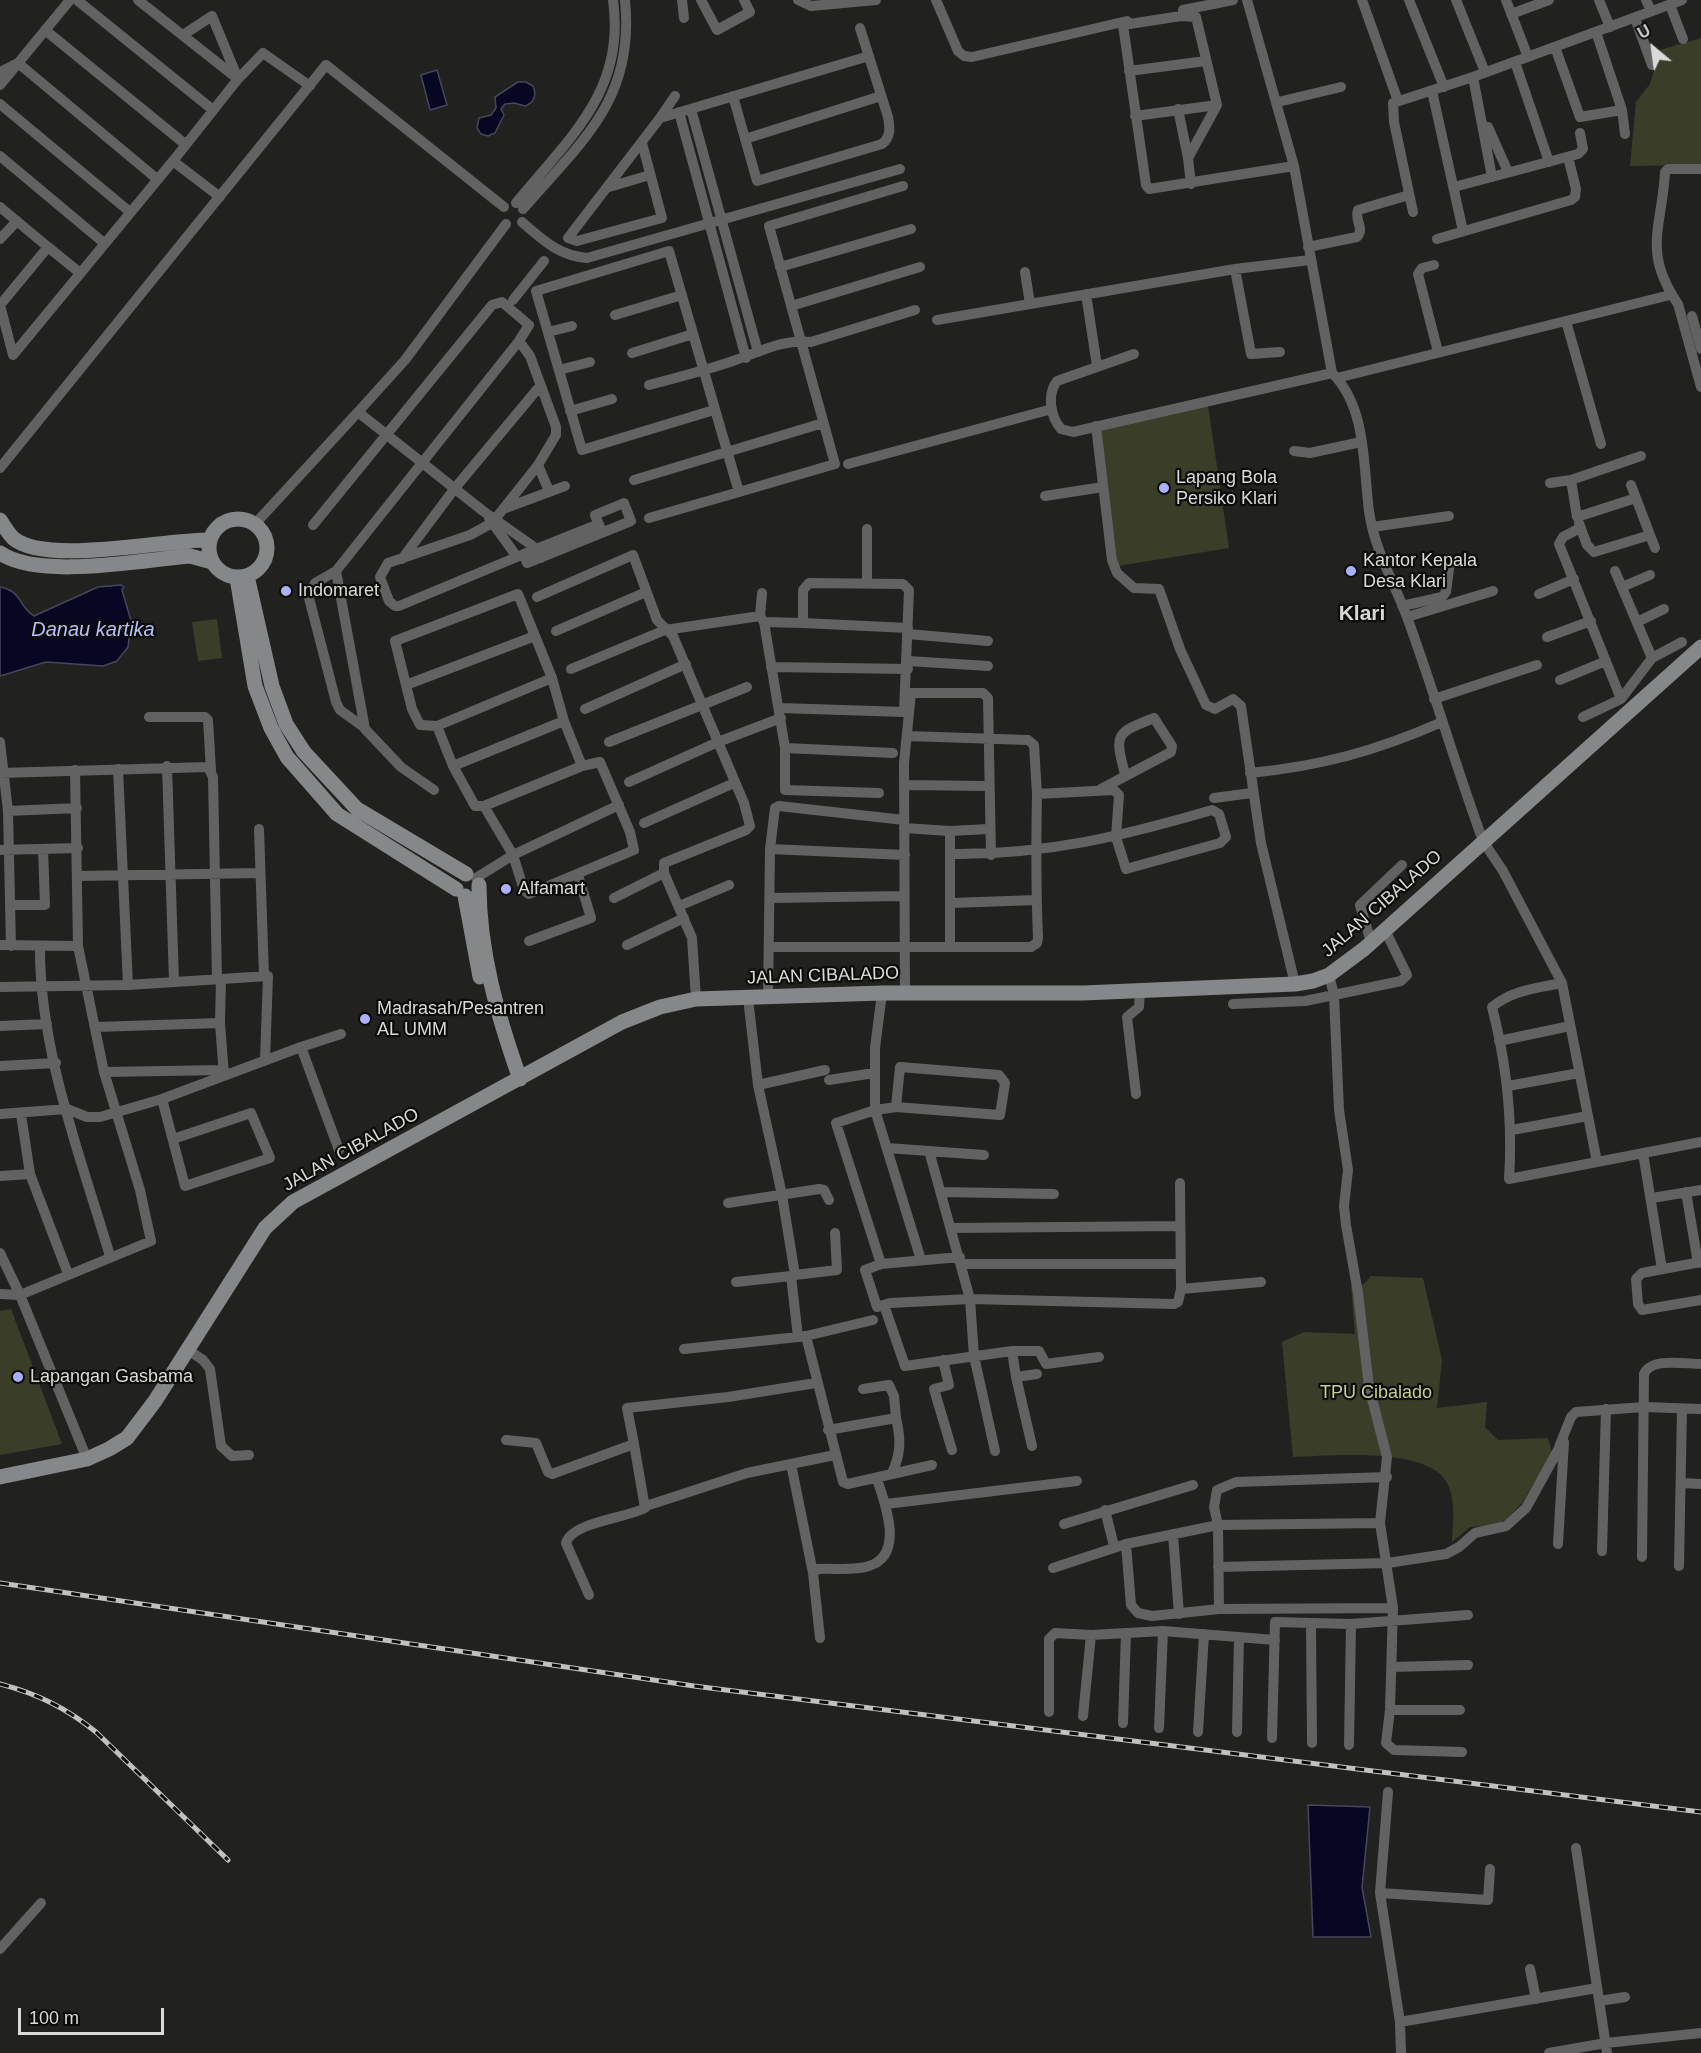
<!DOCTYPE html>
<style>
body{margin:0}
#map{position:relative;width:1701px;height:2053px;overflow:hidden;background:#21221f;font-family:Arial,sans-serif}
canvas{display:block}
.north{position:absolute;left:1623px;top:18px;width:60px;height:60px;-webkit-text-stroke:4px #0b0b0a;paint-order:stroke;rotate:331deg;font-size:16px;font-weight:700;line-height:24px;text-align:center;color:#dadad8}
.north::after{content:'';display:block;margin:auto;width:21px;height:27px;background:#dadad8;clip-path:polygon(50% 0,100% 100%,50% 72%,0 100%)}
.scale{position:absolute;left:18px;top:2008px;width:146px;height:27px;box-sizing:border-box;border:3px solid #dadad8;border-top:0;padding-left:8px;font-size:18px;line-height:21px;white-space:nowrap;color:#dadad8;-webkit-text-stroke:4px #0b0b0a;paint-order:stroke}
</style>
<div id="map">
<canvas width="1701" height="2053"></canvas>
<div class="north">U</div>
<div class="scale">100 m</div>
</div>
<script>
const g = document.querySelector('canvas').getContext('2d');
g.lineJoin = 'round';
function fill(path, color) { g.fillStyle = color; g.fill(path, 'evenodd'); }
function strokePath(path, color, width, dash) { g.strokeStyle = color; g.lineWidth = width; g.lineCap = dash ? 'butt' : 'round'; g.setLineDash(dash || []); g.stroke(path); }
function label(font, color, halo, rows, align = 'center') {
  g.font = font + ' Arial,sans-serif'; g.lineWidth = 4.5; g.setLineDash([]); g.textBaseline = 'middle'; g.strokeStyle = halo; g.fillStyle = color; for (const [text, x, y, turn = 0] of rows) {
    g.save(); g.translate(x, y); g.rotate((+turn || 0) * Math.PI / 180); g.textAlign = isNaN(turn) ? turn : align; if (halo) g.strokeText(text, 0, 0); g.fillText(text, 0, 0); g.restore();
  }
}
const green = new Path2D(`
 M1701,38V165L1630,166L1636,102L1650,84L1660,50Z
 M1208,406L1229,548L1118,566L1099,427Z
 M217,619L222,658L198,661L192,622Z
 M1371,1276L1423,1278L1442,1360L1437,1408L1487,1402L1485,1427L1498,1440L1548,1438L1552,1453L1522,1503L1506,1519L1495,1525L1470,1527L1452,1542C1453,1523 1456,1500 1447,1483C1428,1446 1329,1456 1293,1457L1282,1342L1304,1332L1355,1334L1351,1286L1364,1284Z
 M11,1309L62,1444L0,1455V1311Z`);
const water = new Path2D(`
 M437,70L447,105L430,110L421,75Z
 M518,82H526L533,86C537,95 534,103 525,106L514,103L505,104L501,109L504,115L495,133L488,136L481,134L477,128L479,118L491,115L496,108L495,97Z
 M121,585L124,587L122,590L131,621L128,647L117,661L103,666L46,662L0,676V587C23,591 18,607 34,616L98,587Z
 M1308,1805L1370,1807L1362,1887L1371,1937H1313Z`);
const street = new Path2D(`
 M77,0L213,110
 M138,0L238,79L263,53L310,86
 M682,0L684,18
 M701,0L717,30L750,12L744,0
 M798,0L811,6L876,0
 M936,0L958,51L964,56L972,57L1127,21
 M1247,0L1294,166L1332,373C1367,407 1363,466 1369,511C1374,549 1394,582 1407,617C1434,691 1456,767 1483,841L1503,871L1562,983L1597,1162
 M1362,0L1398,101
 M1409,0L1444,87
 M1456,0L1485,72
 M1506,0L1528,57
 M1599,0L1610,27
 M1646,0L1651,11
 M1670,5L1683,39
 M1183,10L1233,0
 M1511,14L1549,0
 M1635,18L1652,65
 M45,30L185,144
 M1596,32L1622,110L1625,134
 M183,35L212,16L238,79L173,161L220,197
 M1555,47L1580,117L1622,110
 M1515,62L1549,162
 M1129,71L1206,61
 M0,72L18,63L157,179
 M1473,77L1492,177
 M0,85L70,0
 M1432,91L1463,231
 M733,96L757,181L882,144C891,137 890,128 888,117L860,28
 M1278,102L1341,87
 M0,104L130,212
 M691,109L758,352
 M1178,109L1188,158
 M679,112L746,358
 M1135,116L1217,105
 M660,118L675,96
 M1488,127L1508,172
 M745,139L881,96
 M642,143L662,218L577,241L568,238L660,118L869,56
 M0,156L104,243
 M1701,169H1668L1665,172C1662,228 1642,251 1678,304L1701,387
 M1191,184L1188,158L1217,105L1196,17L1181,16L1123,25L1146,185L1149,189L1294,166
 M609,187L650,175
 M1454,187L1578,154L1583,149L1580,133
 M516,203C569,138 626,91 613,0
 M0,207L48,247
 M523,209C583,140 635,99 625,0
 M1413,212L1394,122L1393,103L1473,77L1682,0
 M522,222C543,240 559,256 587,258L900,169
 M0,239L17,221
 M1437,239L1571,200L1575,197L1576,189L1568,157
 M1308,247L1357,237C1365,228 1354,220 1358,210L1409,195
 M1434,265L1422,268L1418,274L1438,352
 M780,267L911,229
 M1235,269L1251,354L1280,352
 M1025,272L1030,304L1235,269L1310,260
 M80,273L48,247L0,305L13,355L173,161
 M1086,294L1097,366
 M513,300L544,261
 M791,306L920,267
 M615,315L682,295
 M1692,316L1701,349
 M937,320L1030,304
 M1566,321L1601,444
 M548,332L572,326
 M632,353L693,334
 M1134,354L1057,381C1047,394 1050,416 1061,429L1073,432L1332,373
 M559,370L590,362
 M1337,378L1670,295
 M649,385C676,378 703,371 730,362C755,354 784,338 811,342L915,310
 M570,411L612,399
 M358,412L405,360L506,224
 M1096,426L1112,560L1117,573L1134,588L1159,589L1180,649L1206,705L1215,709L1233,699L1241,706L1261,843L1295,984
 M1294,451L1310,453L1361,442
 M848,464L1052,409
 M538,465L549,491
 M0,468L326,65L504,207
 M634,480L823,423
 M1571,480L1577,517L1636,498
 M1550,483L1571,480L1641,456
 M1631,485L1655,548
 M739,492L835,464L769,226L903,186
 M1045,496L1103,487
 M503,509L565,486
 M489,518L517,557
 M649,518L739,492L669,251L536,291L582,450L714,410
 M1579,523L1587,545L1594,552L1650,535
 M255,524L358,412L483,511L537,549L541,558
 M599,524L524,554L527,563L631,521L624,503L595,515L602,532
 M313,525L492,305L502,302L529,325L519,341
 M1372,527L1449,516
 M1580,528L1563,537L1559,544L1621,699L1583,717
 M867,529V584
 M402,559L455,488L540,386
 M336,571L315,583L309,598L336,702L340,710L365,728
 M1615,571L1652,658L1621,699
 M1622,587L1650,575
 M1539,594L1574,579
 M537,597L633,555L657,620L673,636L744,803L750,826L746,830L664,863V873L692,938L696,999
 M1402,606L1442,597L1446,592L1449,569
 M760,616L762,593
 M1407,617L1493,591
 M764,622L803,623V590L809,583L903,584L909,590L904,712L780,708
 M1637,622L1664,609
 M803,623L908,628
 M556,631L646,592
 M908,634L988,641
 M1547,637L1591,621
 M1652,658L1682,642
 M908,661L988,666
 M771,667L908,669
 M571,669L665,630L760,616L764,622L785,748L893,753
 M552,678L437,726L420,725L412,709L395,641L518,594L552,678L564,721L582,766
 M1560,680L1606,661
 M406,685L535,636
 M1434,699L1537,665
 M585,709L686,664
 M149,717H205L208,720L211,770
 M437,726L453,766L475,806H484L582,766L600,762L630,832L634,850L529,894L524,890L513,855L484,806
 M907,736L1028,740L1034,745L1037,794
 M0,742L8,811L11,946
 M609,742L747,687
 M785,748V790L879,793
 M167,766L174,982
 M453,766L564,721
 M118,769L128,985
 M0,773L208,767L213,777L217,980
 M1250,773C1321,766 1376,751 1442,722
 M629,782L718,742L781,718
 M904,785L988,786
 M1101,789L1171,752L1172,746L1154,718C1116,733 1114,733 1125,774
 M434,790L401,767L365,729L336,571L519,341L530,356L556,427V435L538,465L492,523L470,535L388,563L380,577L389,601L395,606H399L524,554
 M1214,798L1252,793
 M8,811L77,808
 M644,823L734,783
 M904,828L950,831L989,829
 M259,829L264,976
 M950,831V945
 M770,849L905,855
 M0,850L78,848
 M78,876L260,873
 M476,878L513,855L619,805
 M614,898L664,873
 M770,898L904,896
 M952,903L1036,900
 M12,905H45L43,849
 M679,906L729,885
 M529,941L591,918L578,875
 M1371,942L1360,905L1402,865
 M0,945L78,946
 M627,945L684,918
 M40,946C39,1050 81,1158 110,1256
 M770,947H1031L1037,943L1038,938C1036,890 1036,842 1037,794L1114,790L1119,795L1116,837L1126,869L1220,843L1226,837L1219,814L1212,810C1123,836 1046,855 951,854
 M1329,975L1334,995L1339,1110L1348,1170L1344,1206L1346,1225L1358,1293L1369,1387L1387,1457L1380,1523L1393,1608L1390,1710L1386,1743L1394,1750L1462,1752
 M221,980L220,1023L224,1076
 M1562,983C1537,988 1512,990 1492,1007C1507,1065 1513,1119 1509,1179L1701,1142
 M0,987L128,985L268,976L265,1060
 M882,993L875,1048V1110L921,1260
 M905,994L904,763L911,693H983L988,698L991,855
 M748,998L758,1085L782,1195L795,1275L791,1276L798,1337L806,1336L843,1482L848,1484L932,1465
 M768,998L770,849L775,808L779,806L904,820
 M1233,1004L1305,1001L1401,981L1407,975L1385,930
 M0,1026L47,1024
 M95,1027L220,1023
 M1499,1041L1570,1026
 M301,1047L341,1034
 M0,1066L56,1063
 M104,1072L224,1070
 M829,1080L874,1073
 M758,1085L825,1070
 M1508,1086L1579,1073
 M1136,1094L1127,1017L1139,1007L1140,990
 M162,1099L185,1186L270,1158L251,1113L173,1139
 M0,1114L67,1109L87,1117H100L162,1099L301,1047L339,1150
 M21,1114L30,1174L68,1274
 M1512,1130L1588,1116
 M887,1148L984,1155
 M929,1151L970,1299L890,1303L877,1307L865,1270L881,1264L960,1257
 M1643,1153L1662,1269
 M0,1176L30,1174
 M941,1192L1054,1194
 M1686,1192L1698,1263
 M1652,1198L1701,1190
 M728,1203L819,1189L824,1190L829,1200
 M951,1228L1179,1226
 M0,1253L20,1295L87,1459
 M1701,1262L1642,1273L1636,1279L1638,1304L1642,1310L1701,1300
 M881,1264L836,1123L875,1110L896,1107L1000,1115L1005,1083L999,1075L900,1067L896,1107
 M961,1264H1180
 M795,1275L837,1270L835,1233
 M736,1282L791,1276
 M1181,1289L1261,1282
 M0,1294L20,1295L151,1241L140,1190L104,1072L78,946L75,770
 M884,1305L905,1366L1012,1351H1039L1046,1364L1099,1357
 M806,1336L873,1320
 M684,1349L798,1337
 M188,1350L203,1360L210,1369L221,1446L232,1456L249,1455
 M1012,1351L1016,1377L1037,1374
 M943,1360L949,1385L934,1389L952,1450
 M1016,1377L1032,1446
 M863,1389L889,1385L894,1396L896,1418
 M828,1430L896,1418C901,1439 901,1454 892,1473
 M506,1440L536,1443L548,1472L552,1474L634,1444L627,1408L728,1397L816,1383
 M995,1451L974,1356L970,1299L1174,1304L1178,1302L1181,1289L1180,1183
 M791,1464L813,1573L820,1638
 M1681,1483L1701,1484
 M886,1504L1077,1481
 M646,1506L747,1473L835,1455
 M1105,1510L1114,1546
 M1380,1523L1218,1525L1126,1544L1131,1605L1138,1613L1152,1616L1219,1609L1393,1608
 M1064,1524L1193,1485
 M1173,1534L1179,1614
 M1558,1544L1564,1442
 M1602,1551L1606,1409
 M1642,1557L1644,1374C1651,1357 1685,1364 1701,1364
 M1679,1566L1682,1409
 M1218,1567L1388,1563L1446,1554L1459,1547L1475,1533L1506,1526L1526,1508L1557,1452L1571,1417L1576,1412L1644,1407L1701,1409
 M1053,1568L1126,1544
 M813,1573L818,1569C833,1568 854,1571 869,1566C905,1555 885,1503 877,1479
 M589,1595L566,1543C572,1522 627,1518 645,1508L634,1444
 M1219,1609L1218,1525L1214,1507L1217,1490L1236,1482L1387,1477
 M1311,1625L1312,1743
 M1392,1667L1468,1665
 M1390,1710H1460
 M1049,1712V1639L1055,1633L1091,1635L1163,1631L1275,1640
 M1083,1716L1091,1635
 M1123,1723L1126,1633
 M1159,1728L1163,1631
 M1198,1732L1204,1634
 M1237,1732L1239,1638
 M1272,1738L1275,1622L1351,1624L1468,1615
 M1349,1745L1351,1624
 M1388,1792L1380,1893L1400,2022L1401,2053
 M1576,1848L1607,2053
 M1380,1893L1488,1900L1490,1869
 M0,1949L41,1903
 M1530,1969L1536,1999
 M1599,2001L1625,1997
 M1400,2022L1597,1988
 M1549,2053L1606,2043L1701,2033`);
const secondary = new Path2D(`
 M209 548a29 29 0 1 1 58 0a29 29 0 1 1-58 0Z
 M0,520C4,526 8,533 13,538C45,566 166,539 210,540
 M0,553C39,580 142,560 190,556L212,562
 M247,576L272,686L286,724L304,752L357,809L466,874
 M237,578L255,686L271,728L287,757L337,814L456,889
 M479,885C479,952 498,1017 520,1079
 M465,896L480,977
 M0,1477L87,1459L109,1449L127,1438L155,1401L265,1228L293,1202L622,1022L660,1007L696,999L882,993H1083L1295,984L1313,981L1329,975L1364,949L1701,647`);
const rail = new Path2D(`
 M0,1583L694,1686L1701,1812
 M0,1684C38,1694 66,1708 96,1732L228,1860`);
const markers = [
 [1164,488,6,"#aab0fc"],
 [1351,571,6,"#aab0fc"],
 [286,591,6,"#aab0fc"],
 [506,889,6,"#aab0fc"],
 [365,1019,6,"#aab0fc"],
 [18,1377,6,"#aab0fc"]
];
const poiNames = [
 ["Lapang Bola",1176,478],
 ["Persiko Klari",1176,499],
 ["Kantor Kepala",1363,561],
 ["Desa Klari",1363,582],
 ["Indomaret",298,591],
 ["Alfamart",518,889],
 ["Madrasah/Pesantren",377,1009],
 ["AL UMM",377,1030],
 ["Lapangan Gasbama",30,1377]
];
const streetNames = [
 ["JALAN CIBALADO",1382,904,-41],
 ["JALAN CIBALADO",823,976,-2],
 ["JALAN CIBALADO",351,1150,-29]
];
const parkNames = [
 ["TPU Cibalado",1376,1393]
];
const waterNames = [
 ["Danau kartika",93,630]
];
const quarterNames = [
 ["Klari",1362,614]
];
fill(green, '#3a3e29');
fill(water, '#080723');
strokePath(water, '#474659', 1.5);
strokePath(street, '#626263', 10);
strokePath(secondary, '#868789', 15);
strokePath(rail, '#c1c1bf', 5);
strokePath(rail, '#0b0b0a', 3, [9]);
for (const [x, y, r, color] of markers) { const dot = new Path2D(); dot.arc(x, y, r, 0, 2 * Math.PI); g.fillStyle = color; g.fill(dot); strokePath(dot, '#0b0b0a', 2); }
label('18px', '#dadad8', '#0b0b0a', poiNames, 'left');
label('18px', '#dadad8', '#0b0b0a', streetNames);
label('18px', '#c3d190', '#0b0b0a', parkNames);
label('italic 20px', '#b8befc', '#0b0b0a', waterNames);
label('bold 21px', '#d7d8d4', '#0b0b0a', quarterNames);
</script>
